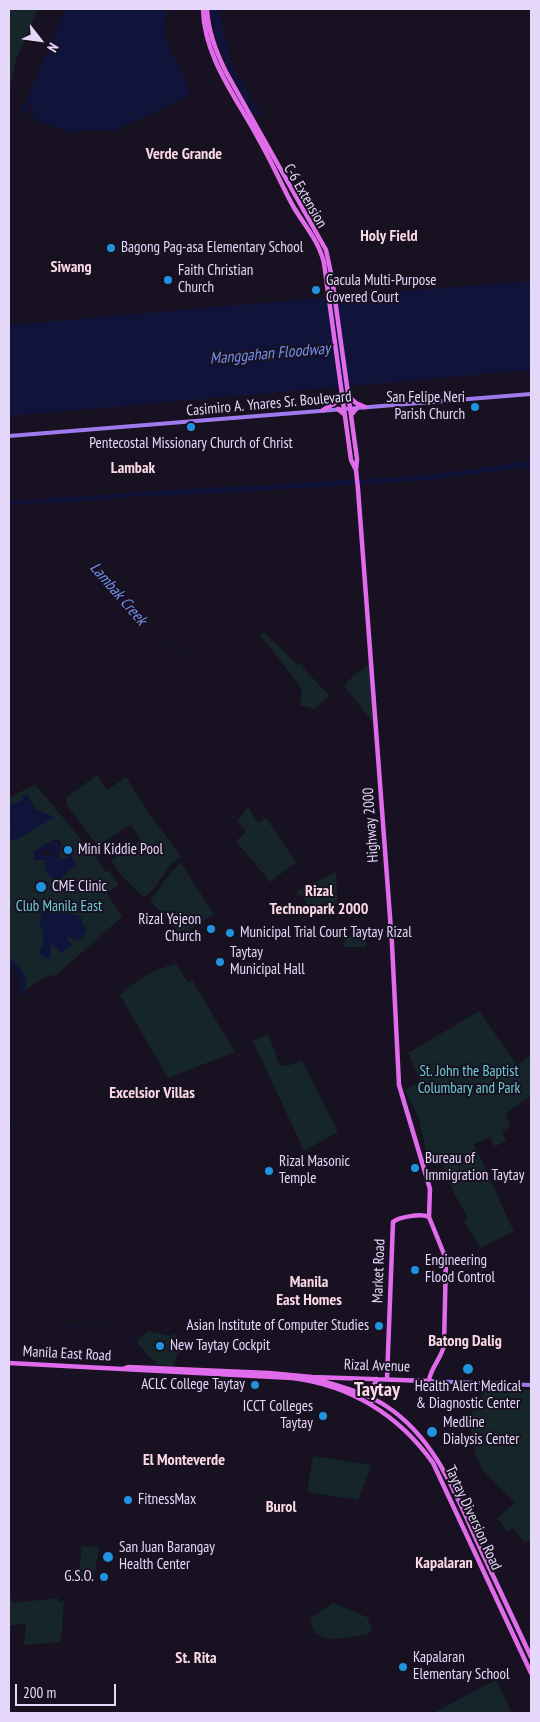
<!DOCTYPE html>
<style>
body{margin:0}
#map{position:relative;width:540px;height:1722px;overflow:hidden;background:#181121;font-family:"PT Sans Narrow",sans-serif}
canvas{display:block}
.frame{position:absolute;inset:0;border:10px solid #e5d7f9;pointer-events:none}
.north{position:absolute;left:15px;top:15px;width:50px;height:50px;-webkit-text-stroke:4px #181121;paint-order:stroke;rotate:120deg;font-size:14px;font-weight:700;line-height:20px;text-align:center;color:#e5d7f9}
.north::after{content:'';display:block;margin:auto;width:18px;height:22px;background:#e5d7f9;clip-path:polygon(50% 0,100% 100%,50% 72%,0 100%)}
.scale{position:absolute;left:15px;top:1684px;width:101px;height:22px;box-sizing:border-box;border:2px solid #e5d7f9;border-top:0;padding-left:6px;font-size:15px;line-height:18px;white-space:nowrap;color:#e5d7f9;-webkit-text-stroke:4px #181121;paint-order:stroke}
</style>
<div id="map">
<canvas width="540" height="1722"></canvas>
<div class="frame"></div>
<div class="north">N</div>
<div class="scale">200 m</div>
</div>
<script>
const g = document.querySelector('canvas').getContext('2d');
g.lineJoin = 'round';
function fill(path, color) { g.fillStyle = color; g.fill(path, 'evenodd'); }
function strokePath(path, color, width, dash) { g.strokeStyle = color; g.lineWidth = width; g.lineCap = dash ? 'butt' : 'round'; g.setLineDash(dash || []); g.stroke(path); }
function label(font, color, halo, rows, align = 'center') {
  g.font = font + ' "PT Sans Narrow",sans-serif'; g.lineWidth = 4; g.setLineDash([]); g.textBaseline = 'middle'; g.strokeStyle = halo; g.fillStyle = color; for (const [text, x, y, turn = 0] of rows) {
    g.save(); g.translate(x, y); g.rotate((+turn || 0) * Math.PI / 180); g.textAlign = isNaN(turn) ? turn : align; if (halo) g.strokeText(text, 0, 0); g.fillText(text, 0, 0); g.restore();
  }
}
const green = new Path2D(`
 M9,9H38L16,60L9,93Z
 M264,632L298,665L301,662L305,670L330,696L314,709L300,705L302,692L300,686L260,635Z
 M369,664L373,722L344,686L353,676Z
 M97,775L107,790L126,777L148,812L181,857L171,864L154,889L146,896H142L124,878L111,861L141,840L131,824L98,846L67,805V797Z
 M35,784L99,861L106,872L109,871L119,885L107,893L122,917L53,978L51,974L24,991L25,979L9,958V798ZM53,840H59L61,843L60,856L59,858L37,860L33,852Z
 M248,807L258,823L266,818L296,862L270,882L236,841L246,832L237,821Z
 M181,863L214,914L181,935L163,914L150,901C162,887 166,874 181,863Z
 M336,872L338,910L314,916L301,894L298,896L296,892Z
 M366,934L367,947H344L345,936Z
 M176,964L188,982L192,980L235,1052L168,1078L120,995C137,980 153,969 176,964Z
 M479,1011L517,1065L531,1055V1096L505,1114L511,1126L502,1132L506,1141L494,1147L490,1137L474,1144L514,1232L485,1245V1246L481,1248L464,1221L468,1219L454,1193L440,1156L428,1160L419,1119L405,1090L420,1081L408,1053Z
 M268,1034L280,1066L290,1065L302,1061L338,1132L304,1151L253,1041Z
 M148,1331L170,1336L175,1334L182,1349L178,1353L173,1366L157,1365L137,1343L139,1338Z
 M487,1388L531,1390V1541L524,1542L513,1528L507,1532L497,1518L515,1503C489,1474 475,1474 471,1429L468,1426L467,1420Z
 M313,1456L372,1465L358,1500L307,1492Z
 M82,1546L99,1547L94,1578L79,1576Z
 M9,1595H11L12,1603L58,1598V1602H64L61,1642L24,1645L26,1623L9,1626Z
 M333,1603L369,1618L368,1622L372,1626L369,1634C348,1637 313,1649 310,1619Z
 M496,1680L512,1713H433Z`);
const water = new Path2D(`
 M66,9H165L166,40L189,88L190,95L114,131L83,130L75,133H70L35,119L32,112L33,105L30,104L27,115L21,112Z
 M210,9H219L230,59L252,101L248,104C228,70 217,48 210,9Z
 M531,281V370L9,416V325L390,292Z
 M531,461V467L429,480L185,495L138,496L74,502L9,504V500H45V498L78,497L195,488L253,486L430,475Z
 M27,794L36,810L55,817L16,840H9V826V830L11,829L9,821V806L23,800L22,797Z
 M71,856L76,864L56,884L46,871L44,862C53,858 63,861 71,856Z
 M47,910L53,914L64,913L80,916L82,920V924L88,931L81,939L77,940L66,936L72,945L63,952H60L53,944H51L50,958L47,959L39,953L44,940L40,926L41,914Z`);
const stream = new Path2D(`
 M9,146L23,113
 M41,503L42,509L82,555L108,581L123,599L135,618L144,626L158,637L219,675L227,683L230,692
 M239,705L289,786
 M293,792L327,866
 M9,1011L14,1003
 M9,1102C16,1112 12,1118 16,1130L13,1133L9,1134
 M9,1258L22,1261L36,1271L44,1291L50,1297L53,1307V1314C64,1327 70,1329 87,1325C91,1324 95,1322 99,1322L119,1330L135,1344L155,1366
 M159,1372L171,1392L182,1423V1465L179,1482L175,1495L168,1503L167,1511L178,1532L176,1543L155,1579L151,1588L163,1612L179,1625L181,1631L177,1644V1654L184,1669L189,1688L193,1690L203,1685L208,1688V1692C199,1706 205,1706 217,1713
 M438,1380L439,1371L469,1353L476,1345L474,1320L482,1305L485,1294L508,1279L512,1281L521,1294L527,1295L531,1293
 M439,1384L441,1419L448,1434L449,1456L451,1464V1470
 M414,1537L429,1497L439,1488
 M522,1624L531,1617
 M433,1713L462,1697L480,1676L486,1675L491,1680L499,1666L514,1649`);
const canal = new Path2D(`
 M52,843H55L59,847L57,857L36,858V853L40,852L44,847L53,851Z`);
const river = new Path2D(`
 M253,106L257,113
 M9,961L17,969L24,980L21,992`);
const secondary = new Path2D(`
 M9,436L531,394
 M429,1381L531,1385`);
const primary = new Path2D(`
 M207,9C208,31 216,52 226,72L326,250L332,278L350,408L357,459L356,470
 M349,397L356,403L365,407
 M338,409L345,415
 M323,410L335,403L342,394
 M351,415L357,408
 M9,1363L292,1378C350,1385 399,1415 433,1463L531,1673
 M123,1369L128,1367L269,1373L312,1377L429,1381C430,1368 442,1358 444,1345L446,1259L429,1217L430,1189L399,1085L392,944L358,489L356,470L351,460L324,263C319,241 304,225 293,206C281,184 271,160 258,138C236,97 204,57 203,9
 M315,1378C339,1387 365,1392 386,1406C437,1439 457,1498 481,1550C498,1586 514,1621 531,1657
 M387,1379L393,1222C399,1217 421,1213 429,1217
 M372,1401L374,1385L377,1379`);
const markers = [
 [111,248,5,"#1f93de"],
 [168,280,5,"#1f93de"],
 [316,290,5,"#1f93de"],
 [475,407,5,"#1f93de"],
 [191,427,5,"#1f93de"],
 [68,850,5,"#1f93de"],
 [41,887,6,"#1f93de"],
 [211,929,5,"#1f93de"],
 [230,933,5,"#1f93de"],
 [220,962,5,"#1f93de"],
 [415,1168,5,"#1f93de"],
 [269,1171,5,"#1f93de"],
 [415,1270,5,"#1f93de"],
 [379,1326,5,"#1f93de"],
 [160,1346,5,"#1f93de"],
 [468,1369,6,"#1f93de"],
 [255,1385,5,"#1f93de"],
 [323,1416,5,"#1f93de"],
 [432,1432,6,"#1f93de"],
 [128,1500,5,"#1f93de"],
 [108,1557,6,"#1f93de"],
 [104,1577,5,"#1f93de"],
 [403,1667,5,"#1f93de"]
];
const streetNames = [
 ["C-6 Extension",305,196,60],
 ["Casimiro A. Ynares Sr. Boulevard",269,404,-5],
 ["Highway 2000",371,825,-94],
 ["Market Road",379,1271,-88],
 ["Manila East Road",67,1354,3],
 ["Rizal Avenue",377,1366,2],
 ["Taytay Diversion Road",473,1518,65]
];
const poiNames = [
 ["Bagong Pag-asa Elementary School",121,248],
 ["Faith Christian",178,271],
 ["Church",178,288],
 ["Gacula Multi-Purpose",326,281],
 ["Covered Court",326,298],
 ["San Felipe Neri",465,398,"right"],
 ["Parish Church",465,415,"right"],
 ["Pentecostal Missionary Church of Christ",191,444,"center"],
 ["Mini Kiddie Pool",78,850],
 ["CME Clinic",52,887],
 ["Rizal Yejeon",201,920,"right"],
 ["Church",201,937,"right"],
 ["Municipal Trial Court Taytay Rizal",240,933],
 ["Taytay",230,953],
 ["Municipal Hall",230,970],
 ["Bureau of",425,1159],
 ["Immigration Taytay",425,1176],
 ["Rizal Masonic",279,1162],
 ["Temple",279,1179],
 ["Engineering",425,1261],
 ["Flood Control",425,1278],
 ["Asian Institute of Computer Studies",369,1326,"right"],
 ["New Taytay Cockpit",170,1346],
 ["ACLC College Taytay",245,1385,"right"],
 ["Health Alert Medical",468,1387,"center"],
 ["& Diagnostic Center",468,1404,"center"],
 ["ICCT Colleges",313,1407,"right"],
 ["Taytay",313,1424,"right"],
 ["Medline",443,1423],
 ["Dialysis Center",443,1440],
 ["FitnessMax",138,1500],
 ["San Juan Barangay",119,1548],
 ["Health Center",119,1565],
 ["G.S.O.",94,1577,"right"],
 ["Kapalaran",413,1658],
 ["Elementary School",413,1675]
];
const parkNames = [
 ["Club Manila East",59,907],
 ["St. John the Baptist",469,1072],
 ["Columbary and Park",469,1089]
];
const neighbourhoodNames = [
 ["Verde Grande",184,154],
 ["Holy Field",389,236],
 ["Siwang",71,267],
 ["Lambak",133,468],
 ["Rizal",319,891],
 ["Technopark 2000",319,909],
 ["Excelsior Villas",152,1093],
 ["Manila",309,1282],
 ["East Homes",309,1300],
 ["Batong Dalig",465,1341],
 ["El Monteverde",184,1460],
 ["Burol",281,1507],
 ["Kapalaran",444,1563],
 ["St. Rita",196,1658]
];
const waterNames = [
 ["Manggahan Floodway",270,354,-5],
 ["Lambak Creek",118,594,49]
];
const districtNames = [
 ["Taytay",377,1390]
];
fill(green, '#15252a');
fill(water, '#10143b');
strokePath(stream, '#10143b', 1);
strokePath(canal, '#10143b', 4);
strokePath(river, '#10143b', 6);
strokePath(secondary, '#9e7aed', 4);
strokePath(primary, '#e06ceb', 4.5);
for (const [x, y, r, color] of markers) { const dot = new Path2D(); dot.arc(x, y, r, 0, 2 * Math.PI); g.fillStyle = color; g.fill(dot); strokePath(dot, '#181121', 2); }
label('15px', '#e5d7f9', '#181121', streetNames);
label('15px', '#e5d7f9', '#181121', poiNames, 'left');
label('15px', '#6cccd0', '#181121', parkNames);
label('bold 16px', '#fad8e4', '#181121', neighbourhoodNames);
label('italic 16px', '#7291ec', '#181121', waterNames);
label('bold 20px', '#fad8e4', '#181121', districtNames);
</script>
